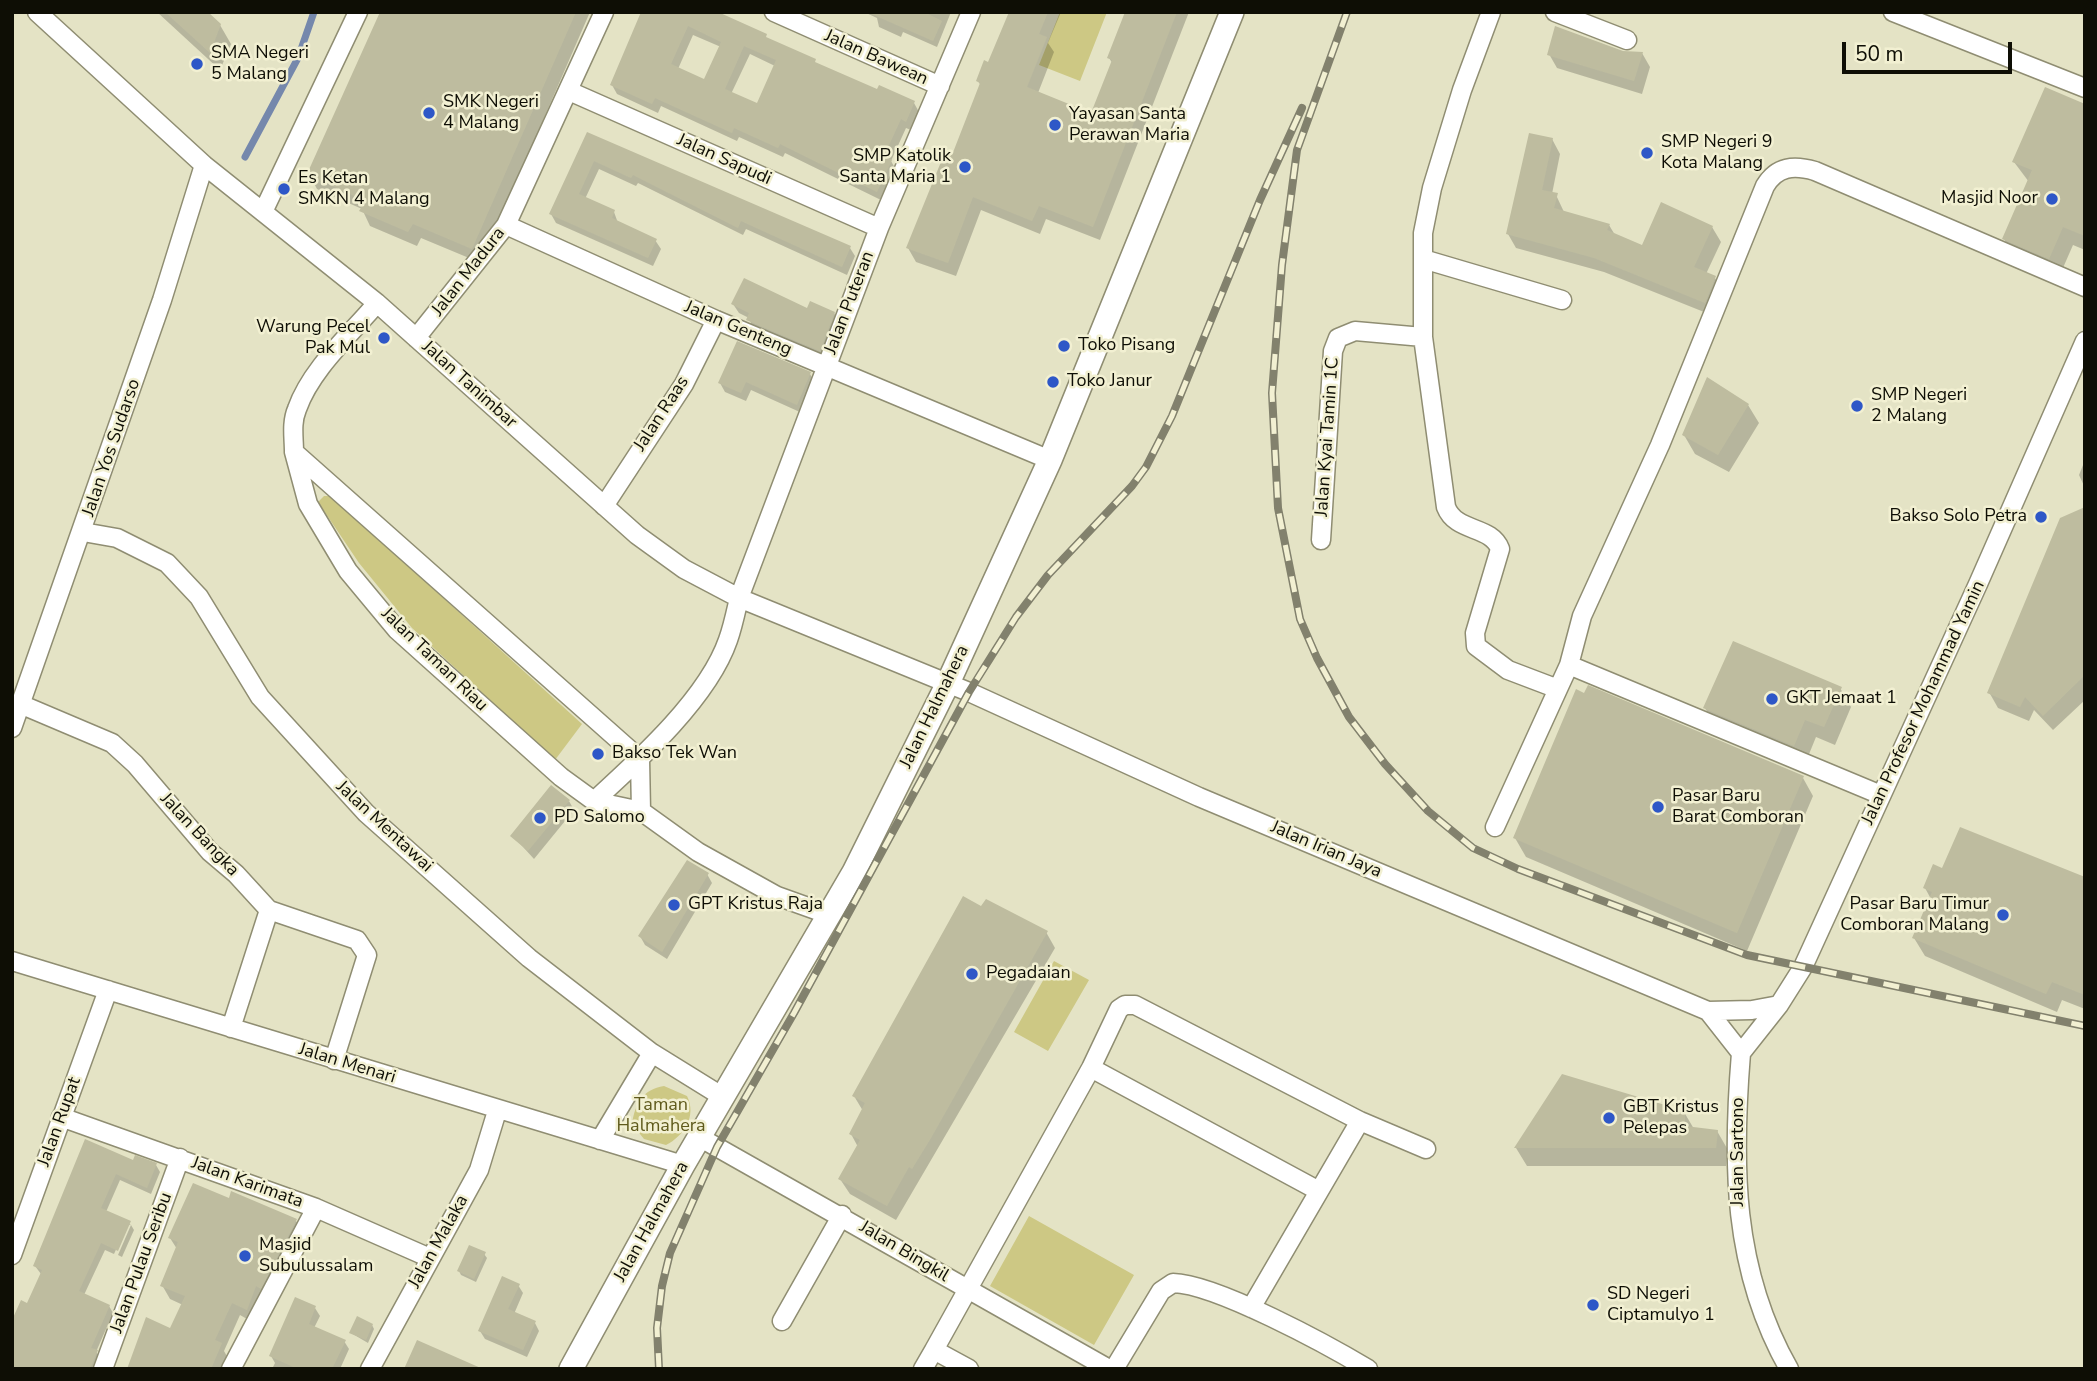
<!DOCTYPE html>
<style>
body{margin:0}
#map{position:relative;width:2097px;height:1381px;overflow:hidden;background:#e4e3c5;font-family:"Nunito Sans",sans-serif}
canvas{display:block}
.frame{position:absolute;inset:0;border:14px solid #0e0e05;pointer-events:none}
.scale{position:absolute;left:1842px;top:42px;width:170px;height:32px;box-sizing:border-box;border:4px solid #0e0e05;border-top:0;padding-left:9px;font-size:21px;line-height:24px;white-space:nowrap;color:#0e0e05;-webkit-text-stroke:5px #f2f0d2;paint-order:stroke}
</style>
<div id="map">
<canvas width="2097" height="1381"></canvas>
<div class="frame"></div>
<div class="scale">50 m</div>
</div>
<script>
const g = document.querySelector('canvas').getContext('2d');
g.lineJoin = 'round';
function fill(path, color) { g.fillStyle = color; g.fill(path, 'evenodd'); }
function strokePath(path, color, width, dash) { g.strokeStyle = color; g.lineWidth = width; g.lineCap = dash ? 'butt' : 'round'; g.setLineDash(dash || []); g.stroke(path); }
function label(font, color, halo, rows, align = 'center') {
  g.font = font + ' "Nunito Sans",sans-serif'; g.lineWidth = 5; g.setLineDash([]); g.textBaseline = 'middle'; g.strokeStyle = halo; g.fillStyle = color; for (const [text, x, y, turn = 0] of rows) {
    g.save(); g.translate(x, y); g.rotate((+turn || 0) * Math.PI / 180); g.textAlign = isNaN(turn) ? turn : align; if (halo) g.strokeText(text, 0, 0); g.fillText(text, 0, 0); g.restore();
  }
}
const green = new Path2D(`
 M1060,12H1107L1080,81L1039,65Z
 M324,496H331L582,724L555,760L412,628L359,563L318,502Z
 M1054,961L1089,980L1048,1051L1014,1032Z
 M664,1086L687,1096C697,1116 684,1136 666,1145L644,1139L632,1124C635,1104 643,1089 664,1086Z
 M1029,1216L1134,1275L1094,1345L990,1286Z`);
const shadow = new Path2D(`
 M157,12H205L220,25L231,44L220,70Z
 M382,12H590L481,263L421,238L417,246L370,226L362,209L317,189L309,174Z
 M643,12L725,16L817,65L878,92L914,103L919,112L911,130L906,128L891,161L896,170L883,201L785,153L783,157L739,137L737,141L661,106L658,113L617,94L612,85ZM693,35L721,47L705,81L678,69ZM750,54L775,66L757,106L731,94Z
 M864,12H951L937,47L903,32L901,37L879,27L877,18Z
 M1011,12H1061L1048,43L1054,52L1038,93L1092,115L1113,64L1109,58L1127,12H1189L1100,240L1046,219L1040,234L981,210L956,276L916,262L908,248L952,157L981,86L978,81L989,65Z
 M1623,52L1642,53L1650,67L1642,94L1557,68L1549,54Z
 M2085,106V250L2073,245L2059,277L2014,257L2004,239L2029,182L2014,162Z
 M588,134L850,248L855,256L847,275L746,229L743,235L638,183L636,186L599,169L585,199L614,212L618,223L655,240L661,249L653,266L556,223L551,214Z
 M1552,139L1560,154L1552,194L1556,195L1564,212L1609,225L1615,235L1643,247L1712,227L1721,242L1706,274L1715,278L1723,293L1714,316L1604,272L1516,248L1508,234Z
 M733,304L834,313L839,322L825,359L753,329L749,318L739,313Z
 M810,374L815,383L802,413L751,390L746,401L725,392L720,383Z
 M1748,405L1759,423L1729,472L1695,454L1684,435Z
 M2085,460V488L2079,475Z
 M2085,509V700L2053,730L2034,710L2029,721L1998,708L1989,692Z
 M1840,688L1851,707L1835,745L1816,737L1805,764L1716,727L1705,708Z
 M1803,778L1813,796L1747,951L1526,857L1515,838Z
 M569,801L574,810L534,859L513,836Z
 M1943,870L2085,879V1009L2062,1000L2057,1012L1925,956L1914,938L1931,899L1925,888Z
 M707,874L712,883L667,959L645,945L640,936Z
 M981,908L1046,932L1055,948L896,1220L850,1194L840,1179L858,1147L851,1134L863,1111L854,1096Z
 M1563,1076L1684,1112L1694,1129L1717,1131L1728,1150L1726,1166H1527L1516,1148Z
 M86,1141L133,1162L156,1165L160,1172L151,1194L120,1180L106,1212L131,1225H127L114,1254L105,1250L84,1295L109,1306L113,1313L96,1352L101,1359L97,1369H12L28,1305L41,1274L35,1266Z
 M296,1221L304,1234L254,1323L240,1315L224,1351L228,1358L224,1369H191L171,1330L183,1305L170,1299L162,1285L177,1249L170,1238Z
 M131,1225L134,1230L122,1257L118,1255Z
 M484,1254L487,1258L476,1282L461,1275L459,1271Z
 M518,1285L523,1293L514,1314L535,1323L539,1331L527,1357L485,1339L480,1331Z
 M315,1308L320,1316L314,1328L344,1341L349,1349L340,1369H272L275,1363L271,1356Z
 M372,1325L374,1329L368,1343L351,1333Z`);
const stream = new Path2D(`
 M245,157L298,58L314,12`);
const building = new Path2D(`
 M165,12H208L221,24L210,53Z
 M380,12H576L472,249L413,224L408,232L359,211L365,201L307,174Z
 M641,12H718L767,34L766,37L816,59L815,62L877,89L879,85L915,101L906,122L901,119L884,156L892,160L877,192L780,144L778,148L734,128L732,133L655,98L652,104L610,85ZM688,26L721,42L704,79L671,64ZM744,46L776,60L757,103L725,89Z
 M867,12H924L942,21L933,41Z
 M1009,12H1048L1039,34L1047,37L1027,87L1091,113L1112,60L1107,58L1125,12H1177L1093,227L1039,206L1032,221L973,197L948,263L906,248L945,152L952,155L980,83L976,81L984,60L988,62Z
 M1555,26L1623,51L1643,52L1634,81L1547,55Z
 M2045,87L2085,104V236L2063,227L2049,259L2002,239L2032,170L2012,162Z
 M587,132L851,246L842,267L741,221L738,228L633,175L631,178L594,161L579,194L615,210L612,218L657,239L648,258L549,214Z
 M1529,133L1553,138L1542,190L1558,193L1554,208L1610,224L1607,230L1642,245L1661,202L1713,226L1694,267L1716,276L1705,303L1594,258L1506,234Z
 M744,278L807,308L810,301L835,312L820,351L746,320L749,313L731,304Z
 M737,341L811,372L797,405L746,382L741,393L718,383Z
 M1707,377L1749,404L1718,455L1682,435Z
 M2085,507V675L2043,716L2025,697L2020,707L1987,693L2060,518Z
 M1733,641L1842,687L1824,727L1805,720L1794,746L1703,708Z
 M1588,685L1804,776L1737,933L1513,838L1576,689L1584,693Z
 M551,785L570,800L528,851L510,836Z
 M1960,827L2085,877V995L2052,982L2046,994L1912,938L1932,892L1923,888L1933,864L1942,868Z
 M687,860L709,873L662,952L638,936Z
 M963,896L981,906L986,899L1048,931L931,1138L912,1169L909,1167L887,1206L838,1179L860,1140L849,1134L865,1103L852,1096Z
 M1562,1074L1685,1111V1126L1718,1130L1716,1148H1514Z
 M85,1139L133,1160L135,1155L157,1163L147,1188L116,1174L101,1208L131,1221L118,1251L101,1243L79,1291L110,1305L91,1348L98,1350L90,1369H12V1320L21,1300L27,1303L42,1270L33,1266Z
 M193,1183L229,1198L231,1191L297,1219L261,1289L256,1286L247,1310L232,1303L215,1340L222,1343L211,1369H127L146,1317L170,1328L185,1296L160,1286L178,1242L168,1238Z
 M469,1245L486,1252L474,1279L457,1271Z
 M502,1276L520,1284L508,1309L536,1321L523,1350L478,1331Z
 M295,1297L316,1306L309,1324L346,1340L332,1369H298L269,1356Z
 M357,1316L373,1324L366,1340L349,1333Z
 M417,1340L483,1369H404Z`);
const minor = new Path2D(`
 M37,12L204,165L377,303L637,535L684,569L739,598L969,692L1199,797L1708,1011L1752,1010L1779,1005
 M774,12L940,86
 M1491,12L1462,90L1432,188L1423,233V337L1446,507C1456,533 1491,525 1500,549L1475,633L1476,646L1508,670L1558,689L1569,665L1582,616L1660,445L1765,186C1777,166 1794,165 1815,171L2085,287
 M1555,12L1627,40
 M1893,12L2085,88
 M569,91L879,228
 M263,212L358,12
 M506,225L716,320L1050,460
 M1423,259L1562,300
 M416,338L506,225L604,12
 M294,452C294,438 291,423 297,409C311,369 350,335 377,303
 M604,506L684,384L716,320
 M83,532L117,538L167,563L199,597L260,697L366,813L529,958L652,1053L723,1097
 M1321,540L1333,351L1338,338L1355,331L1423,337
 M1569,665L1881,795
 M20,704L112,743L135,764L210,852L236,874L269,910L231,1028
 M12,728L162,300L204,165
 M594,801C639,760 708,698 728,640C733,626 736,611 739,598L879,228L971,12
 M641,811L640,759L294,452L308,504L348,571L397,630L561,777L594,801L641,811L698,852L777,896L830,915
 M1495,827L1558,689
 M269,910L357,940L367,955L334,1060
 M12,961L683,1165
 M1708,1011L1741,1053
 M1741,1053L1779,1005L1803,967L1978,584L2085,341
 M1741,1053C1732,1163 1732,1269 1789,1369
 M1091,1068L1319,1191
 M61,1117L316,1208L430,1258
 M1360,1121L1426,1149
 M699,1137L1109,1369
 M600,1140L652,1053
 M12,1255L108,990
 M782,1321L842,1215
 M103,1369L180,1158
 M231,1369L316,1208
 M370,1369L479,1170L497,1111
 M923,1369L934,1350
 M969,1369L934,1350L1091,1068L1119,1009L1125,1005H1135L1360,1121L1251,1308
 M1114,1369L1161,1291L1173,1283C1216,1284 1328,1345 1368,1369`);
const tertiary = new Path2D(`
 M571,1369L683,1165L854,872L948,683L1050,460L1232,12`);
const rail = new Path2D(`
 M1347,12L1297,150L1282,265L1272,393L1278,508L1300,619L1317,658L1349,717L1385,764L1428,811L1473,848L1518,869L1747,955L2085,1026
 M659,1369L657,1328L662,1286L670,1253L717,1147L794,1013L969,692L1016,617L1048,575L1132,486L1146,467L1172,416L1260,200L1302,108`);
const markers = [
 [197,64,7,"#2e57c7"],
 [429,113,7,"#2e57c7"],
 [1055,125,7,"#2e57c7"],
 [1647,153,7,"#2e57c7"],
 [965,167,7,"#2e57c7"],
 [284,189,7,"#2e57c7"],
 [2052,199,7,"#2e57c7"],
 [384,338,7,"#2e57c7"],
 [1064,346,7,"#2e57c7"],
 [1053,382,7,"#2e57c7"],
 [1857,406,7,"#2e57c7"],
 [2041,517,7,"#2e57c7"],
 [1772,699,7,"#2e57c7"],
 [598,754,7,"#2e57c7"],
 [1658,807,7,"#2e57c7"],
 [540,818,7,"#2e57c7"],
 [674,905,7,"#2e57c7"],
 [2003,915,7,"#2e57c7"],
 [972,974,7,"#2e57c7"],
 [1609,1118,7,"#2e57c7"],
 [245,1256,7,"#2e57c7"],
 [1593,1305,7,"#2e57c7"]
];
const poiNames = [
 ["SMA Negeri",211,54],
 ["5 Malang",211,75],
 ["SMK Negeri",443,103],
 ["4 Malang",443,124],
 ["Yayasan Santa",1069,115],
 ["Perawan Maria",1069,136],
 ["SMP Negeri 9",1661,143],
 ["Kota Malang",1661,164],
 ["SMP Katolik",951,157,"right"],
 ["Santa Maria 1",951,178,"right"],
 ["Es Ketan",298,179],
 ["SMKN 4 Malang",298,200],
 ["Masjid Noor",2038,199,"right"],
 ["Warung Pecel",370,328,"right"],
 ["Pak Mul",370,349,"right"],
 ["Toko Pisang",1078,346],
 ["Toko Janur",1067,382],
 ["SMP Negeri",1871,396],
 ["2 Malang",1871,417],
 ["Bakso Solo Petra",2027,517,"right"],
 ["GKT Jemaat 1",1786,699],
 ["Bakso Tek Wan",612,754],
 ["Pasar Baru",1672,797],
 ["Barat Comboran",1672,818],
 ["PD Salomo",554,818],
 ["GPT Kristus Raja",688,905],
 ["Pasar Baru Timur",1989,905,"right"],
 ["Comboran Malang",1989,926,"right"],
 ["Pegadaian",986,974],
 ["GBT Kristus",1623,1108],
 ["Pelepas",1623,1129],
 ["Masjid",259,1246],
 ["Subulussalam",259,1267],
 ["SD Negeri",1607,1295],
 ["Ciptamulyo 1",1607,1316]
];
const streetNames = [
 ["Jalan Bawean",876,58,24],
 ["Jalan Sapudi",724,160,24],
 ["Jalan Madura",469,272,-52],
 ["Jalan Puteran",850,303,-69],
 ["Jalan Genteng",738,329,23],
 ["Jalan Tanimbar",469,385,42],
 ["Jalan Raas",662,414,-57],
 ["Jalan Kyai Tamin 1C",1328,437,-86],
 ["Jalan Yos Sudarso",112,448,-71],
 ["Jalan Taman Riau",434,660,44],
 ["Jalan Profesor Mohammad Yamin",1924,703,-65],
 ["Jalan Halmahera",935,707,-64],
 ["Jalan Mentawai",384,827,43],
 ["Jalan Bangka",199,835,47],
 ["Jalan Irian Jaya",1326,850,23],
 ["Jalan Menari",347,1064,17],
 ["Jalan Rupat",60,1122,-70],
 ["Jalan Sartono",1739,1152,-90],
 ["Jalan Karimata",247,1183,20],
 ["Jalan Halmahera",652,1222,-61],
 ["Jalan Malaka",439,1242,-61],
 ["Jalan Bingkil",904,1252,31],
 ["Jalan Pulau Seribu",142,1263,-70]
];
const parkNames = [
 ["Taman",661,1106],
 ["Halmahera",661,1127]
];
fill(green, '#cdc884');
fill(shadow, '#0003');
strokePath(stream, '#7588ac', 7);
fill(building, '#bebc9f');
strokePath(minor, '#8f8d72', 21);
strokePath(tertiary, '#8f8d72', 26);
strokePath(minor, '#fff', 18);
strokePath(tertiary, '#fff', 23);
strokePath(rail, '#82816d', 8);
strokePath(rail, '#f2f0d2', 5, [16]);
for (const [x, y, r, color] of markers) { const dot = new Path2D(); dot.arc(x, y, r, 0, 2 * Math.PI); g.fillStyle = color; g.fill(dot); strokePath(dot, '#f2f0d2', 2.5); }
label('18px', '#0e0e05', '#f2f0d2', poiNames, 'left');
label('18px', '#0e0e05', '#f2f0d2', streetNames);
label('18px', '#5f5a1c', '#f2f0d2', parkNames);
</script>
